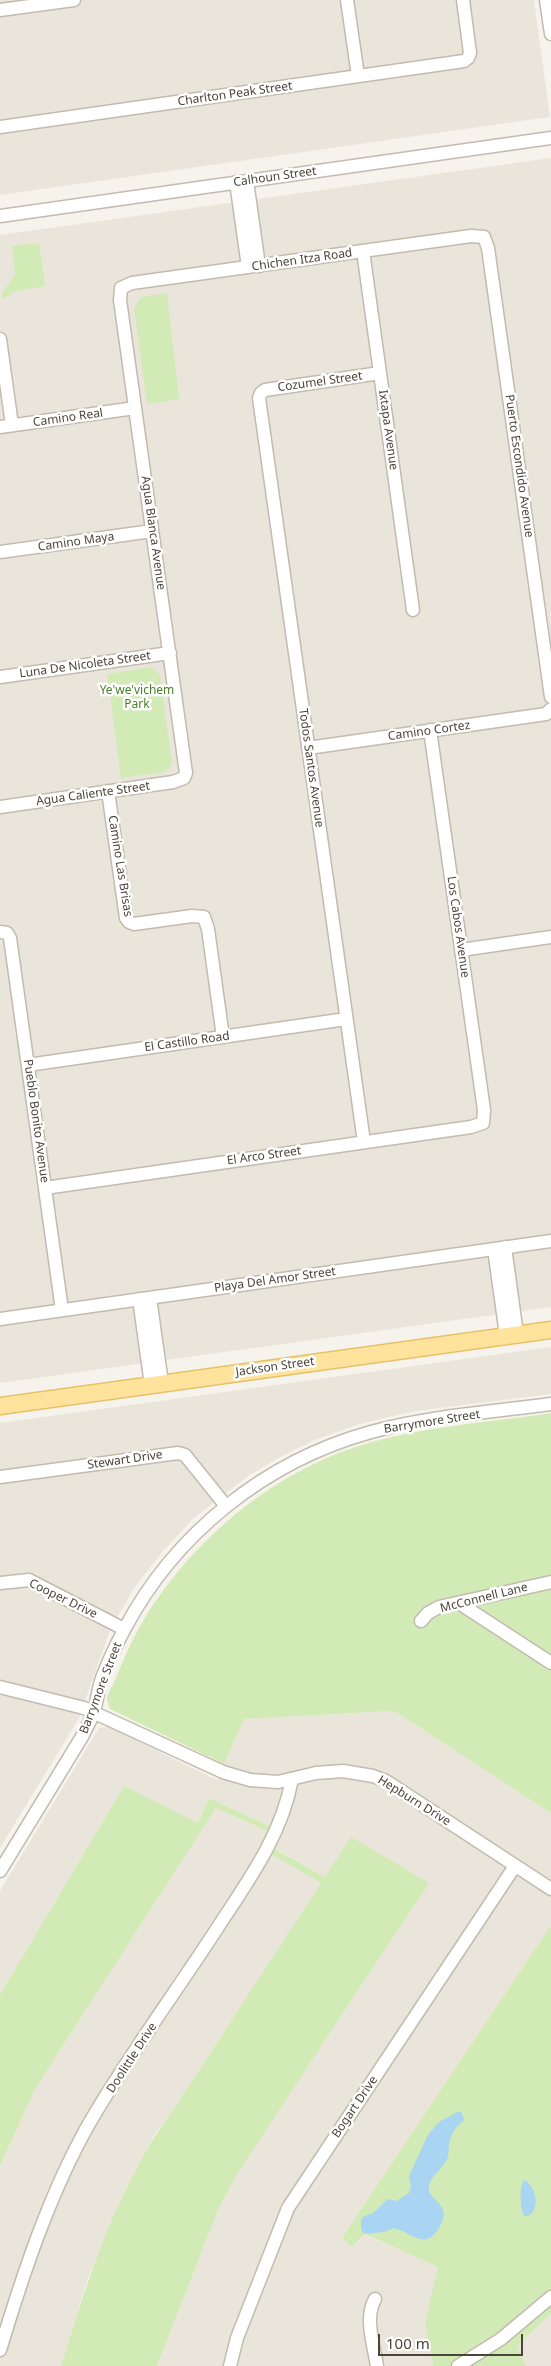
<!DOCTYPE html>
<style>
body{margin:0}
#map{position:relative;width:551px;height:2366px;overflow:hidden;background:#f6f3ec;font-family:"Noto Sans",sans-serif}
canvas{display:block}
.scale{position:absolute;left:378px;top:2334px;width:145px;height:22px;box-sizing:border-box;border:2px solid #4b4439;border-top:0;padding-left:6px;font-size:15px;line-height:18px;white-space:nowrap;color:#4b4439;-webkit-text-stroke:4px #fff;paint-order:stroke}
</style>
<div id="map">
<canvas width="551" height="2366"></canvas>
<div class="scale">100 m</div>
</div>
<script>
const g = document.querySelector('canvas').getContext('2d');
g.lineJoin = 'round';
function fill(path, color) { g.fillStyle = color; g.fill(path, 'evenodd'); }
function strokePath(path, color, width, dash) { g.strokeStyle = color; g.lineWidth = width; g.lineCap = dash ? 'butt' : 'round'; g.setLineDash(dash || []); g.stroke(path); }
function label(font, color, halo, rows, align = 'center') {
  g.font = font + ' "Noto Sans",sans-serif'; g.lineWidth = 5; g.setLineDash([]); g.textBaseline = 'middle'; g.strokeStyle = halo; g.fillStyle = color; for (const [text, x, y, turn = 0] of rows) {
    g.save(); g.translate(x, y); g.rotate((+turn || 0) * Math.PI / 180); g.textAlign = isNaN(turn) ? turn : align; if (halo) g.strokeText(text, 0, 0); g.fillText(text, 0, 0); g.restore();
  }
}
const residential = new Path2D(`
 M0,0H534L550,117L0,195Z
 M551,158V1307L0,1383V235Z
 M551,1347V1394L416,1411L359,1424L312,1441L280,1457L248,1476L193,1519L163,1551L134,1588L110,1630L79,1718L0,1848V1423Z
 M394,1711L551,1813V1925L342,2238L359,2241L364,2234L439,2267L425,2324L433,2366H157L218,2210L237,2174L428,1884L325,1877L274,1848L282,1832L209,1798L198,1823L124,1786L0,1994V1891L99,1728L109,1727L217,1780L244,1719Z
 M216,1808L267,1831L259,1847L322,1882L175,2107L155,2134L125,2190L87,2281L61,2366H0V2166L35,2089Z
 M551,2313V2366H526L517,2346Z`);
const green = new Path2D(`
 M39,243L45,286L15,291L4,299L1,295L15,274L12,246Z
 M167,293L179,399L147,404L134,308L141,297Z
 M151,667L160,675L172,764L165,772L121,778L107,674Z
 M551,1413V1813L394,1711L244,1719L224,1764L110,1709C109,1706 107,1701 107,1698C108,1693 112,1686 115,1680C124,1658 133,1637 146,1616C198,1534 277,1469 372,1442C429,1426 492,1422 551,1413Z
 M124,1786L198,1823L209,1798L282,1832L275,1849L325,1877L351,1837L429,1883L237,2174L218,2210L157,2366H61C89,2275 118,2184 175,2107L321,1883L259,1847L267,1831L216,1808L35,2089L0,2166V1994Z
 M551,1925V2313L517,2346L526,2366H433L425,2324L438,2267L365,2234L352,2246L342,2238Z`);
const water = new Path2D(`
 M459,2111L462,2113L464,2120C456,2125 450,2136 449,2145C448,2149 449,2153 448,2157C445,2167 432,2174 429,2185C425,2201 455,2202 439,2228C425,2251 413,2233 394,2228L384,2232L364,2234L361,2229V2220L364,2216L373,2213L388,2199L396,2201L409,2193L411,2187L409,2176L428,2135L439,2122Z
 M524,2180C536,2185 541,2209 528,2216H524C520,2209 519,2186 524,2180Z`);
const minor = new Path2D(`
 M347,0L358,76
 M546,0L551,34
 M0,10L74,0
 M0,127L464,61L468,58L470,53L463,0
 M247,181L259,266
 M236,182L248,267
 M0,216L551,138
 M363,251L413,610
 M0,339L12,425
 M0,427L135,408
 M0,552L152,531
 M0,677L170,653
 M308,748L546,714L551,709
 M108,791L126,918L129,922L134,924L192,916L204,917L208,929L223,1037
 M0,807L173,782L184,778L186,773L120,300L121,288L132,283L471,236L484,237L488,248L551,697
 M0,932L7,933L10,938L62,1310
 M461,950L551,937
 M28,1065L346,1019
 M364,1142L259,398L261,393L265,390L380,373
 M45,1188L471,1127L483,1123L484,1110L430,730
 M505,1247L517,1334
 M494,1249L506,1335
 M150,1298L162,1383
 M139,1299L151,1385
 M0,1319L551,1241
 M0,1477L178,1453L185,1455L226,1506
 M0,1583L29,1580L124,1629
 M459,1603L551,1663
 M421,1621L428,1613L439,1607L551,1582
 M0,1687L84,1708L223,1772L250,1780L278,1782L316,1773L343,1771L373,1776L386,1781L551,1889
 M0,1871L83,1735C86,1728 91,1720 94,1712C97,1701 98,1689 102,1678C108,1662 116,1645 124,1630C175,1533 266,1461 371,1432C429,1416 492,1412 551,1404
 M375,2299C364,2318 374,2346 377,2366
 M0,2350C23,2274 50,2192 90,2122C129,2055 176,1992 218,1927C248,1881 282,1835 292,1779
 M230,2366L237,2338L288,2208L515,1866
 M458,2366L501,2339L551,2297`);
const major = new Path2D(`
 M0,1406L551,1330`);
const streetNames = [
 ["Charlton Peak Street",235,94,-8],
 ["Calhoun Street",275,177,-8],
 ["Chichen Itza Road",302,260,-8],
 ["Cozumel Street",320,382,-8],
 ["Camino Real",68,418,-8],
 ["Ixtapa Avenue",388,430,82],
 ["Puerto Escondido Avenue",519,466,82],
 ["Agua Blanca Avenue",153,533,82],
 ["Camino Maya",76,542,-8],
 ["Luna De Nicoleta Street",85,665,-8],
 ["Camino Cortez",429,731,-8],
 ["Todos Santos Avenue",311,768,82],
 ["Agua Caliente Street",93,794,-8],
 ["Camino Las Brisas",120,866,81],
 ["Los Cabos Avenue",458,927,82],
 ["El Castillo Road",187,1042,-8],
 ["Pueblo Bonito Avenue",36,1121,82],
 ["El Arco Street",264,1156,-8],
 ["Playa Del Amor Street",275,1280,-8],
 ["Jackson Street",275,1367,-8],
 ["Barrymore Street",432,1422,-9],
 ["Stewart Drive",125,1460,-8],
 ["McConnell Lane",484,1598,-14],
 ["Cooper Drive",63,1599,26],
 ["Barrymore Street",101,1688,-69],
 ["Hepburn Drive",414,1801,32],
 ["Doolittle Drive",132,2058,-57],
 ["Bogart Drive",355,2107,-56]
];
const parkNames = [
 ["Ye'we'vichem",137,691],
 ["Park",137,705]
];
fill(residential, '#eae5da');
fill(green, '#d2eab5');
fill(water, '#a9d4f2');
strokePath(minor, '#c2bbae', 15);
strokePath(major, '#e6c16a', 19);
strokePath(minor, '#fff', 12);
strokePath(major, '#ffe39c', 16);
label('12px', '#4b4439', '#fff', streetNames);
label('12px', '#4a7f2a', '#fff', parkNames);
</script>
